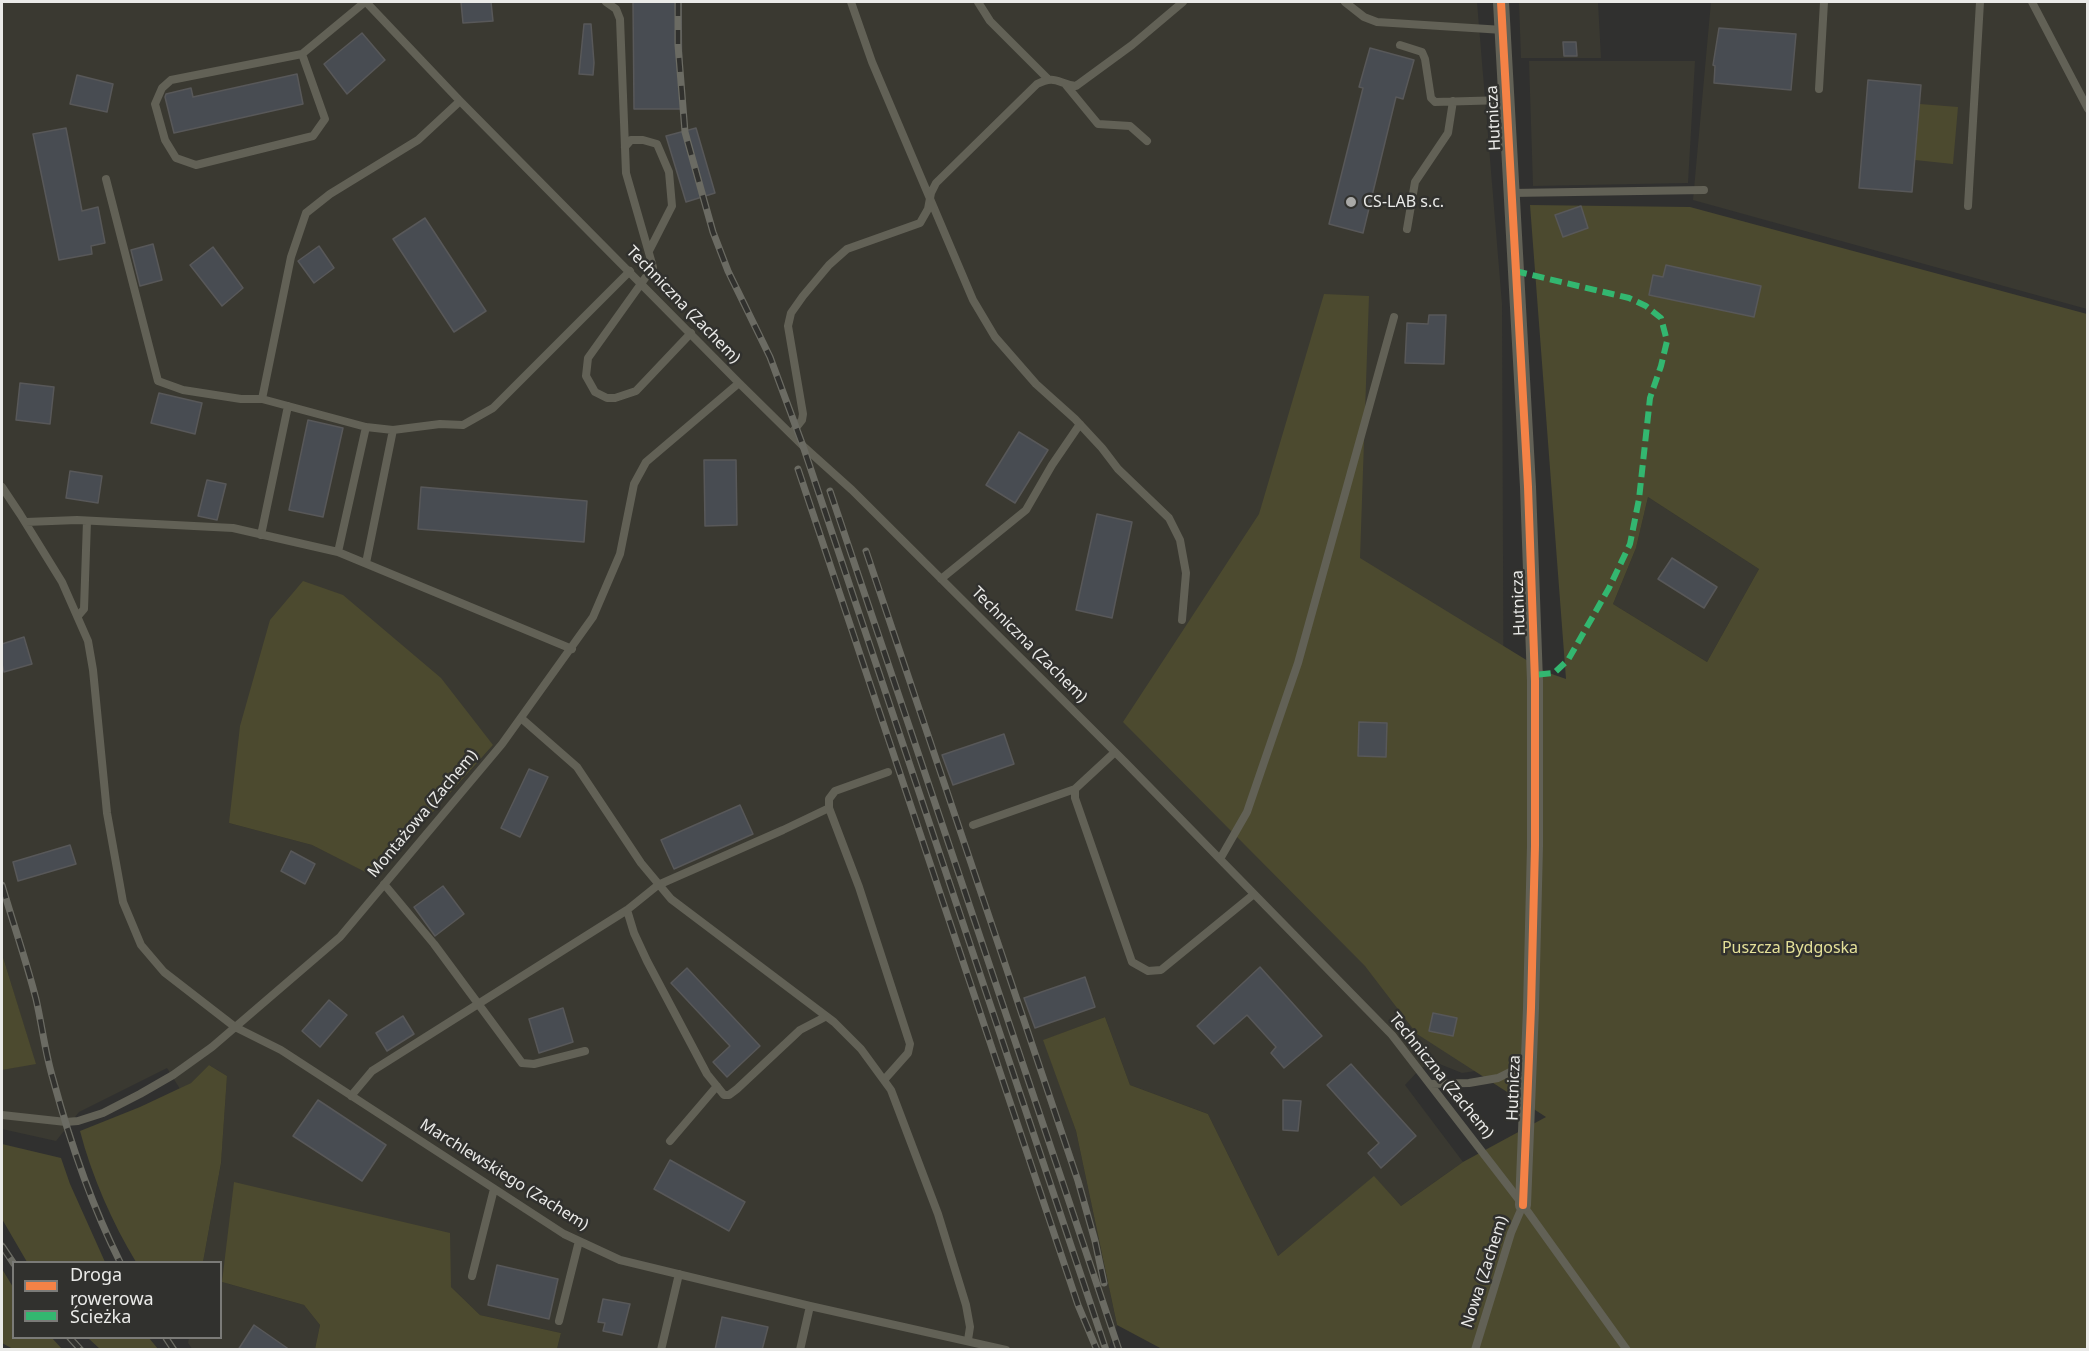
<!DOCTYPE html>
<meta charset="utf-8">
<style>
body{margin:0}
#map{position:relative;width:2089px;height:1351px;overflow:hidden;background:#30302f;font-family:"Noto Sans",sans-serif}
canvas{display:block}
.frame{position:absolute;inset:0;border:3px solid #eaeae8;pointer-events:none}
.legend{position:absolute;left:12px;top:1261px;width:210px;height:78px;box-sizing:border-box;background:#31312e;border:2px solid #7b7b78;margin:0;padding:8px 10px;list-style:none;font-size:18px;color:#eaeae8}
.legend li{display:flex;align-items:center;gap:12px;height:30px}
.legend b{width:30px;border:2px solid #7b7b78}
</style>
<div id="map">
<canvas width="2089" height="1351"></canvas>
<div class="frame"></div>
<ul class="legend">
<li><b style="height:8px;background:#f48246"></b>Droga rowerowa</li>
<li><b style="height:8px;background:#33b770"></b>Ścieżka</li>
</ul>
</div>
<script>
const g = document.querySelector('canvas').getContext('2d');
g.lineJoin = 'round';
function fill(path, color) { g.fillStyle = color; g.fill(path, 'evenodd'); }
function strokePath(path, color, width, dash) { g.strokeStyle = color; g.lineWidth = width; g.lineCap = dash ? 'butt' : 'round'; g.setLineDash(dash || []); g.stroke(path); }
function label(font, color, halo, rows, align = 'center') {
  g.font = font + ' "Noto Sans",sans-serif'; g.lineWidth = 5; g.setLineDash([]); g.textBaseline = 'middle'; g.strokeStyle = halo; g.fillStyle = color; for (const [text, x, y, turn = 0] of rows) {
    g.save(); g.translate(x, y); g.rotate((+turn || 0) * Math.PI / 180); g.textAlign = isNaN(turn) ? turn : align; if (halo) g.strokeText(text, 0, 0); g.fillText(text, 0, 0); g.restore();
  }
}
const built = new Path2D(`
 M2,2H1477L1502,304L1505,1056L1489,1069L1462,1073L1432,1061L1419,1070L1405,1085L1463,1162L1401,1206L1374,1177L1278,1256L1208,1114L1130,1085L1105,1017L1044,1040L1076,1131L1117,1325L1108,1349H557L561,1333L480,1315L451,1287L222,1282L304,1305L320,1325L315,1349L193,1350L188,1343L189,1338H220V1262H203L221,1163L227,1076L209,1065L191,1083L180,1089L167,1068L79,1112L56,1141L2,1129V1070L35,1063L2,954ZM493,745L376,877L312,845L229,823Z
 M1519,2H1598L1601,58H1521Z
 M1711,2H2087V309L1693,200Z
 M1529,61H1695L1688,183L1533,186Z
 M1648,497L1759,569L1707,662L1613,604L1636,548Z`);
const green = new Path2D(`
 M1920,104L1958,107L1953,164L1915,160Z
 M1530,205L1690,207L2087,314V1349H1162L1117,1325L1076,1131L1043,1040L1105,1017L1130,1085L1208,1114L1278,1256L1374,1176L1401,1206L1463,1162L1546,1117L1417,1034L1365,966L1123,722L1259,514L1324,294L1369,296L1360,558L1546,672L1566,679ZM1648,497L1759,569L1707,662L1613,604L1636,548Z
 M303,581L343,595L441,678L493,745L375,877L312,845L229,823L240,726L270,620Z
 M2,954L36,1064L2,1070Z
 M209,1065L227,1076L221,1163L203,1262H136C112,1222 92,1177 80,1131L140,1107L191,1083Z
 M2,1144L61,1158L70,1184L105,1262H27L2,1219Z
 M234,1182L450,1233L451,1287L480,1315L561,1333L557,1349H315L320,1325L304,1305L222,1282Z
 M2,1269L13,1287L14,1338H52L62,1349H13L2,1343Z
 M88,1338H149L158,1349H100Z`);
const building = new Path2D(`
 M461,2H491L493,21L463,23Z
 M633,2H681L682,109H634Z
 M584,24H591L594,63L593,75L579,74Z
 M1719,28L1796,34L1791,90L1714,83L1715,66L1713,65Z
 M362,33L385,60L347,94L324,64Z
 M1563,42H1576L1577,56H1564Z
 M1370,48L1414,60L1403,99L1396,97L1363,233L1329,224L1363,88L1359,87Z
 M297,74L303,104L174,133L165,97L166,94L191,88L193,97Z
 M77,75L113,84L107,112L70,104Z
 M1868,80L1921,85L1912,192L1859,188Z
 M66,128L82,211L98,207L105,243L91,246L92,254L59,260L33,134Z
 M696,128L715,193L686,202L666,136Z
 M1581,206L1588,228L1563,237L1555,215Z
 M425,218L486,311L454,332L393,239Z
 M153,244L162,280L140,286L131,250Z
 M319,246L334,268L314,283L298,261Z
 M213,247L243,288L222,306L190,265Z
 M1666,265L1761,286L1754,317L1649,295L1653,275L1663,277Z
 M1429,315H1446L1444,364L1405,363L1407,323L1428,324Z
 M20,383L54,387L50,424L16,420Z
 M159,393L202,403L195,434L151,423Z
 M308,420L343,428L323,517L289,510Z
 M1019,432L1048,450L1015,503L986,485Z
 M704,460H736L737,525L705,526Z
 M70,471L102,476L98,503L66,498Z
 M207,480L226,484L217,520L198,516Z
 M421,487L587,501L584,542L418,529Z
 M1097,514L1132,522L1112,618L1076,610Z
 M1672,558L1717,587L1704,608L1658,579Z
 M24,637L32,664L4,672L2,664V644Z
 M1359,722L1387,723L1386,757L1358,756Z
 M1004,734L1014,764L953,785L942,755Z
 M529,769L548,777L520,837L501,828Z
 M740,805L753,834L674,869L661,840Z
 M70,845L76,864L18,881L13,862Z
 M291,851L315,864L305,884L281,871Z
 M443,886L464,914L435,936L414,907Z
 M1260,967L1322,1036L1284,1068L1271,1053L1276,1047L1247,1015L1214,1044L1197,1026Z
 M687,968L760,1046L727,1077L713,1062L730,1046L671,983Z
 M1085,977L1095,1007L1035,1028L1024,998Z
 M329,1000L347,1015L320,1047L302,1031Z
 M563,1008L573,1042L539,1053L529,1019Z
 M1433,1013L1457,1018L1453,1036L1429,1031Z
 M403,1016L414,1034L387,1051L376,1033Z
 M1351,1064L1416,1136L1381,1168L1368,1153L1379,1143L1327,1085Z
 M318,1100L386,1145L362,1181L293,1136Z
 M1283,1100L1301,1101L1298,1131L1283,1130Z
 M670,1160L745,1202L729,1231L654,1189Z
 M497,1265L558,1279L549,1319L488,1305Z
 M603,1299L630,1304L622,1335L603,1331L605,1323L598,1322Z
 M722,1317L768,1327L762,1350H715Z
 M254,1325L290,1350H238Z`);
const lane = new Path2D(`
 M366,2L460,101L739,383L803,446L852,490L1125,762L1392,1035L1523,1205L1627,1350
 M606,2L616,9L620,19L626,173L653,267L588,358L586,376L595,392L607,398H615L636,391L691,333
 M851,2L872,62L973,300L995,337L1036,384L1075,419L1102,448L1118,469L1169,518L1180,540L1186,573L1182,620
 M978,2L990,21L1047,78
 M1345,2L1364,17L1377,22L1503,30
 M2032,2L2088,109
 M1400,45L1422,52L1425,59L1431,98L1435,102L1506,100
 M302,54L325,119L313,136L196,165L176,158L165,140L155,104L162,88L171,80L302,54L365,2
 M1066,85L1098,124L1130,126L1147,141
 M1819,89L1824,2
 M625,147L631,140H643L657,144L669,172L672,206L649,251
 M106,179L158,381L183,390L241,399H262L366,427L393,430L440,424L463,425L493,408L630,271
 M1511,193L1704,190
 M1968,206L1980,2
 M1407,229L1415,182L1448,133L1453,101
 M262,399L291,257L306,213L330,194L418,140L460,101
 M366,427L338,552L572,649
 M791,434L802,420L803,414L788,326L791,313L803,296L829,265L847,249L920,223L928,209L931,193L936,183L1037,84C1056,74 1058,84 1076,86L1132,45L1183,2
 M2,487L20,514L62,582L88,641L93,670L107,813L123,902L141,945L164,972L235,1027L281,1050L564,1234L620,1260L810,1306L1006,1350
 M26,522L77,520L233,528L338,552
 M261,535L288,406
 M366,563L393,430
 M941,579L1026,510L1052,465L1080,424
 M78,616L84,609L87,521
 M521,718L577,767L641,863L671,899L834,1022L861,1049L891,1090L938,1214L966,1305L970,1327L968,1340
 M1115,752L1075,789V798L1132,962L1148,971L1161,970L1254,894
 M829,808L859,887L910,1044L908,1053L884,1080
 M973,825L1075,789
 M1220,859L1247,812L1298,663L1394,317
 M384,884L434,944L522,1063L534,1064L585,1051
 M627,910L634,933L647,961L707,1074L724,1095H729L737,1089L800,1030L825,1017
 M1431,1084L1469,1083L1498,1078L1528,1063
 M351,1096L372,1071L627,910L658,885L783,830L829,808V799L835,791L888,772
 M2,1115L66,1122L78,1121L103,1113L140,1094L173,1075L212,1047L340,937L502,744L593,617L620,554L634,484L646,462L739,383
 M670,1141L717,1086
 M472,1276L494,1189
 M559,1321L579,1241
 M661,1350L679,1274
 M800,1350L810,1306
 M1475,1350L1511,1233L1523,1205`);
const street = new Path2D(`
 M1501,2L1528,487L1535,681V846L1531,1008L1523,1205`);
const rail = new Path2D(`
 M678,2V45L685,132L702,193L713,232L728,271L770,357L803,446L1106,1350
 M798,469L1078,1305L1097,1350
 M830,491L1119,1350
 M866,551L1078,1181L1095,1241L1104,1283
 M2,885C13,923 26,960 36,999C42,1025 45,1053 53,1079C70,1142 91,1204 120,1262
 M2,1246L14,1264
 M70,1338L81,1350
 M166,1338L174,1350`);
const quiet = new Path2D(`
 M1515,271L1629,298L1646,306L1661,318L1667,341L1661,366L1650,398L1639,499L1630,544L1609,588L1568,660L1554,673L1535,675`);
const cycleway = new Path2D(`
 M1501,2L1528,487L1535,681V846L1531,1008L1523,1205`);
const markers = [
 [1351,202,6,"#a9a9a7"]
];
const streetNames = [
 ["Hutnicza",1494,118,-93],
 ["Techniczna (Zachem)",683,305,46],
 ["Hutnicza",1519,603,-92],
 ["Techniczna (Zachem)",1029,645,45],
 ["Montażowa (Zachem)",423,814,-50],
 ["Techniczna (Zachem)",1441,1076,51],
 ["Hutnicza",1514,1088,-88],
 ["Marchlewskiego (Zachem)",504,1175,32],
 ["Nowa (Zachem)",1485,1272,-72]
];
const poiNames = [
 ["CS-LAB s.c.",1363,202]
];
const parkNames = [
 ["Puszcza Bydgoska",1790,948]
];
fill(built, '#3a3931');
fill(green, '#4c4a2f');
fill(building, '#484c52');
strokePath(building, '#585859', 1.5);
strokePath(lane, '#626156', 8);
strokePath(street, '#626156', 16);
strokePath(rail, '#6b6b63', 7);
strokePath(rail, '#31312e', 4.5, [14]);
strokePath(quiet, '#33b770', 6, [12, 6]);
strokePath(cycleway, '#f48246', 8);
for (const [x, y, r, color] of markers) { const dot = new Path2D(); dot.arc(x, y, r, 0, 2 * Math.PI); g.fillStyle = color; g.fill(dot); strokePath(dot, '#31312e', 2); }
label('16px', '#eaeae8', '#31312e', streetNames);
label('16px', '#eaeae8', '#31312e', poiNames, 'left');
label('16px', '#e4e098', '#31312e', parkNames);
</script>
